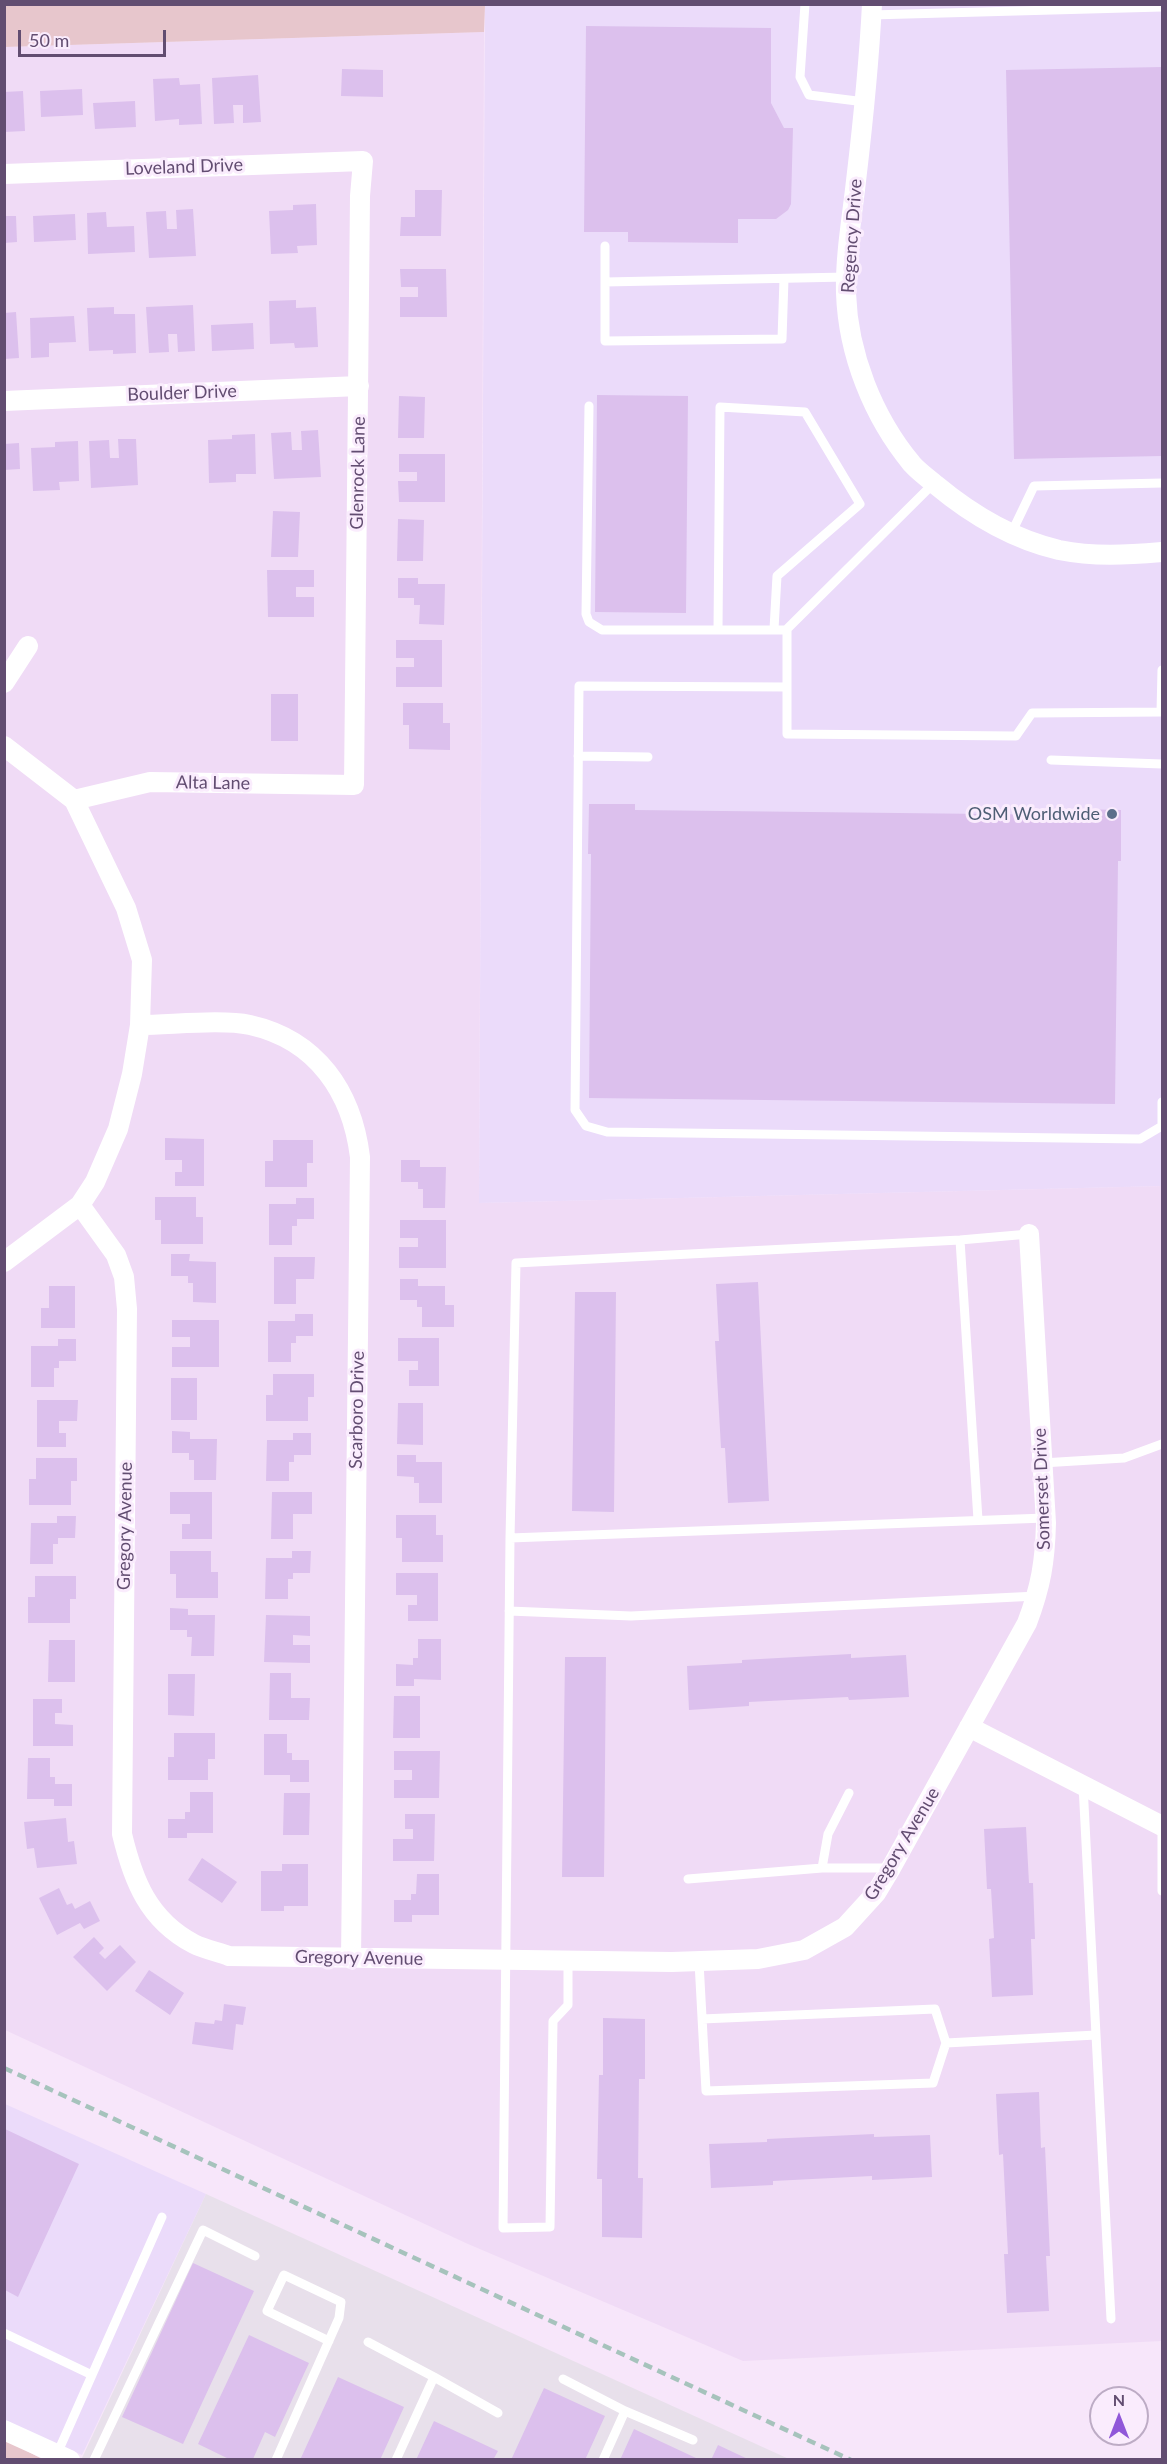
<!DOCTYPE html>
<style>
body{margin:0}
#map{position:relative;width:1167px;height:2464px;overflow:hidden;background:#f7e6fa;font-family:Lato,sans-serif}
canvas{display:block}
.frame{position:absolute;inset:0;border:6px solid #624d71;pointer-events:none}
.north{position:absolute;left:1089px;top:2386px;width:60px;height:60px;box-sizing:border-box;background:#faecfd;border:2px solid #bdacc5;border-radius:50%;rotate:0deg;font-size:16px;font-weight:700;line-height:24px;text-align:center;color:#624d71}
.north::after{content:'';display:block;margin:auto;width:21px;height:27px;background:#9057d9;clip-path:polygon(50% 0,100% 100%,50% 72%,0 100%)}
.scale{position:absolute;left:18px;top:30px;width:148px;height:27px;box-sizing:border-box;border:3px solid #624d71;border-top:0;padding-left:8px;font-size:18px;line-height:21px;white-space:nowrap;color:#624d71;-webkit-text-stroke:4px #faecfd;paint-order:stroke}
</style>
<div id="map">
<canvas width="1167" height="2464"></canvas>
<div class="frame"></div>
<div class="north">N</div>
<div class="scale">50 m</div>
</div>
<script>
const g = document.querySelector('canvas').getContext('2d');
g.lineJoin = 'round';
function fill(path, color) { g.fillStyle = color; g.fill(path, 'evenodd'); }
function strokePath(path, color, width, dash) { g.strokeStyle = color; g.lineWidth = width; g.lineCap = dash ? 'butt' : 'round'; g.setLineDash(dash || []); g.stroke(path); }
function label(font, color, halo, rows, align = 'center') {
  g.font = font + ' Lato,sans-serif'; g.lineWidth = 6; g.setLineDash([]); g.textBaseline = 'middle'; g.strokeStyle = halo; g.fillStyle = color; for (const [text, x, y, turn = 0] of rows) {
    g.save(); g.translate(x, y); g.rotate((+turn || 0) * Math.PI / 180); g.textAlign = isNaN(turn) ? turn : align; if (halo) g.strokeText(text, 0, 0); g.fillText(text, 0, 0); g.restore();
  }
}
const residential = new Path2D(`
 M484,32L479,1203L1162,1186V2341L743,2361L468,2244L5,2030V47Z`);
const commercial = new Path2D(`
 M485,5H1162V1186L479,1203Z
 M5,2104L206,2194L82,2455L5,2421Z`);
const industrial = new Path2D(`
 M206,2194L789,2459L81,2460Z`);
const green = new Path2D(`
 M4,5H485L484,32L5,47Z
 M5,2439L42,2459H5Z`);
const building = new Path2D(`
 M586,26L771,28V103L784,128H793L791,204L788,210L776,219H738V243L628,242V232H584Z
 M1162,67V456L1014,459L1006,70Z
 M342,69L383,70V97L341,96Z
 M258,75L261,122L243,123V105H233L234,123L214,124L212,78Z
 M179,78L180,85L200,84L202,124L179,125V119L155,121L153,79Z
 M82,89L83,115L41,117L40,91Z
 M23,91L25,131L4,132V92Z
 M135,101L136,127L95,129L93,103Z
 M415,190H442L441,236H400L401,217H415Z
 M316,204L317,245L297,246L298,253L271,254L269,211L293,210V205Z
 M193,209L196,256L149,258L146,212L166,211L167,229H177L176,210Z
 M106,212L107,227L134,226L135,252L88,254L87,213Z
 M75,214L76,240L34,242L33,216Z
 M4,216H16L17,242L4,243Z
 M400,269H446L447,317H400V297H418V287H401Z
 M296,300V308L316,307L318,347L295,348L294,343L270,344L269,301Z
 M193,305L195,351L178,352L177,334H168L169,352L149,353L146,307Z
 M114,307V314H135L136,353L113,354V350L89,351L87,308Z
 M16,312L19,358L4,359V313Z
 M74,316L76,342L49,343V357L31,358L30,318Z
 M253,323L254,349L212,351L211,325Z
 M597,395L688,396L686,613L595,612Z
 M399,396L425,397L424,438H398Z
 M318,430L321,477L274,479L271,433L291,432L292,450H302L301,431Z
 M255,434L256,474H236V482L209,483L208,440L232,439V435Z
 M118,439H136L138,485L91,488L89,441L109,440L110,458H119Z
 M78,441L79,481L59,482L60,490L33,491L31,448L55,447V442Z
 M19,443L20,469L4,470V444Z
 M399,454H445V502H399L398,481H417V472H399Z
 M273,511L300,512L298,557H271Z
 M398,519L424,520L423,561H397Z
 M267,570H314V587H296V597H314V617H268Z
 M398,578H418V584H445L444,625L419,624L420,605H414V598H398Z
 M396,640H442V687H396V667H414V658H396Z
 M271,694H298V741H271Z
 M403,703H443V723H450V750L409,749V725H403Z
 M589,804H635V810L1074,815V809L1121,810V861H1118L1115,1104L589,1098L591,854H588Z
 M165,1138L204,1139V1186H175V1172H182V1160H165Z
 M273,1140H313V1163H307V1187H265V1161H273Z
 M401,1160H420V1167H446L445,1208H423V1189H418V1182H401Z
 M155,1197H196V1217H203V1244H161V1220H155Z
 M296,1198H314V1219H297V1226H292V1245H269V1204H296Z
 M400,1220H446V1268H399V1247H418V1238H400Z
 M171,1254H190L189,1261L216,1262V1303L193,1302V1283H188V1276H171Z
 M274,1257H315L314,1279H296V1304H274Z
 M400,1279H418V1286H445V1305H454V1327H422V1307H417V1300H400Z
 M758,1282L769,1501L728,1503L725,1448H721L715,1341H719L716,1284Z
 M49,1286H75V1328H41V1308H49Z
 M575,1292H616L614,1512L572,1511Z
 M295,1314H313V1336H296V1343H291V1362H268V1321H295Z
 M172,1320H219V1367H172V1347H190V1337H172Z
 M398,1338H439V1386H409V1370H418V1361H398Z
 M58,1339H76V1361H59V1368H54V1387H31V1346H58Z
 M273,1374H314V1397H308V1421H266V1395H273Z
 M171,1378H197V1420H171Z
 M37,1400H78L77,1421H59V1433H66V1447H37Z
 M398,1403H423V1445L397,1444Z
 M172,1431L190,1432V1439H217L216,1480H194V1460H189V1453H172Z
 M293,1433H311V1455H294V1462H289V1481H266L267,1440H293Z
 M397,1455H416V1462H442V1503H419V1483H414V1477L397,1476Z
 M36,1458H77V1481H71V1505H29V1479H36Z
 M170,1492H212V1539H182V1524H190V1514H170Z
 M272,1492H312V1514H293V1539H271Z
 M396,1515H436V1535H443V1562H402V1538H396Z
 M57,1516H76L75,1538H58V1544H53V1564H30L31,1523H57Z
 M170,1551H211V1572H218V1598H176V1574H170Z
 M292,1551H311L310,1573H293V1579H288V1599H265L266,1558H292Z
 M396,1573H438V1621H408V1605H417V1595H396Z
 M35,1576H76V1599H70V1623H28V1597H35Z
 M170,1608L188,1609V1615H215L214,1656H191L192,1637H187V1630H170Z
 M266,1615L310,1616V1636L293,1635V1645H310V1663L264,1662Z
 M418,1639H441V1680L414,1679V1686H396V1664L413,1665V1658H418Z
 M49,1640H75V1682H48Z
 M851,1654V1658L906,1655L909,1697L849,1700L848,1697L749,1702V1706L689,1710L687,1666L742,1663V1660Z
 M565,1657H606L604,1877H562Z
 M270,1673H291V1698H310L309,1720H269Z
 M168,1674H195L194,1716L168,1715Z
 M394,1696H420V1738H393Z
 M33,1699H62V1713H55V1724L73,1725V1746H33Z
 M174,1733H215V1759H208V1780H168V1757H174Z
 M264,1734H287V1753H292V1760H309V1782H290V1775H264Z
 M394,1751H440L439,1798H394V1780H412V1770H394Z
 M28,1758H50V1777H55V1784H72V1806H54V1799H27Z
 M190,1792H213V1833H187V1838H168V1819H185V1812H190Z
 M284,1793H310L309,1835H283Z
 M405,1814H435L434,1861H393V1839H413V1829H405Z
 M66,1818L68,1842L74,1841L77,1864L37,1868L34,1848L27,1849L24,1822Z
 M1026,1827L1029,1883H1033L1035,1939H1031L1033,1995L992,1997L989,1939L994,1938L991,1889H987L984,1829Z
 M202,1858L237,1882L222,1903L188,1880Z
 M282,1864H308V1906H284V1911H261V1871H282Z
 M417,1874H439V1915H412V1922H394V1900H411V1894H416Z
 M59,1888L67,1905L72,1903L75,1909L90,1901L100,1921L84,1929L80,1923L57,1935L39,1898Z
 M94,1937L104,1948L99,1953L105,1959L120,1945L136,1962L107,1991L73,1957Z
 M149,1970L184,1993L170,2015L135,1991Z
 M224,2004L246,2007L243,2025L236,2024L233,2050L192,2044L195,2022L214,2024L215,2020L222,2021Z
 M603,2018L645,2019V2079H639L638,2178H643L642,2238L602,2237V2179H597L599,2075H603Z
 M1039,2092L1041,2148L1045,2147L1050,2256H1046L1049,2311L1007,2313L1004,2254H1008L1003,2154L999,2155L996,2094Z
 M5,2129L79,2164L18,2297L5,2290Z
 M874,2134V2137L930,2135L932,2177L872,2180V2176L773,2181V2185L711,2188L709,2144L767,2142V2139Z
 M193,2263L254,2291L183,2444L122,2417Z
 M249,2335L309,2363L275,2437L265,2432L253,2459L231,2460L198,2444Z
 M338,2377L404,2407L380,2460H300Z
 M544,2388L605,2416L585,2460H511Z
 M434,2421L498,2451L493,2460H416Z
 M634,2429L696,2458L695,2460H620Z
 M718,2445L750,2460H711Z`);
const lane = new Path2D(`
 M805,4L800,77L809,95L865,102
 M871,15L1162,7
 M605,246V282L847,277
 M605,282V341L782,339L784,279
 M589,406L586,614L589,622L602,630H786L934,483
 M1011,534L1034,486L1162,483
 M718,629L720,407L805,412L860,504L777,576L774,629
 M787,629V734L1016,736L1032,713L1161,712L1162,670
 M787,687L579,686L575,1110L586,1126L607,1132L1140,1139L1162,1126V1102
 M578,756L648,757
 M1051,760L1162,764
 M960,1240L978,1520
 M1042,1463L1124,1458L1162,1444
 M510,1538L1045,1518
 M509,1611L631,1616L1037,1596
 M1162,1826V1891
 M822,1868L828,1834L849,1793
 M688,1879L822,1868H891
 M568,1961V2005L553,2021L550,2227L503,2228L510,1538L516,1263L960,1240L1029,1234
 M699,1962L706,2091L933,2083L946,2043L1096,2035L1083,1785
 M702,2019L935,2009L946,2043
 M1096,2035L1111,2319
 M4,2333L92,2375
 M368,2342L434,2377L396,2460
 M434,2377L498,2413
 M563,2379L625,2411L693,2440
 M57,2454L162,2217
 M94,2460L203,2230L255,2256
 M276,2460L339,2318L341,2302L284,2275L267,2311L329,2341
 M603,2460L625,2411`);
const street = new Path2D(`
 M872,4C869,64 863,122 856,181C852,218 845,256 846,293C848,354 873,417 912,464C919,472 928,478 936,485C972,515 1012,539 1059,550C1094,557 1127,555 1162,552
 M4,174L363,161L360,196L354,785L150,782L74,800
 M4,401L359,386
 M4,683L28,646
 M4,746L74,800L126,908L142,960L140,1025L132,1074L118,1129L95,1182L80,1205L4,1262
 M140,1025C171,1025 221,1019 250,1025C317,1040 352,1092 360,1157L351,1959
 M80,1205L116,1255L124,1277L127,1309L122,1834C133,1880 148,1920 194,1944C204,1949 218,1952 229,1956L672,1962L758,1959L804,1950L845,1927L876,1893L891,1868L1027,1623C1041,1586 1045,1562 1046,1523L1029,1234
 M969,1727L1162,1826
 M4,2430L70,2460`);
const rail = new Path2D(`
 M4,2068L851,2460`);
const markers = [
 [1112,814,6,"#5c6f8a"]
];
const streetNames = [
 ["Loveland Drive",184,167,-2],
 ["Regency Drive",852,236,-86],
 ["Boulder Drive",182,393,-2],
 ["Glenrock Lane",358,473,-89],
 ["Alta Lane",213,783,1],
 ["Scarboro Drive",357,1410,-89],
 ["Somerset Drive",1042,1489,-92],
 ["Gregory Avenue",125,1526,-89],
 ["Gregory Avenue",902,1844,-59],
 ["Gregory Avenue",359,1958,1]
];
const serviceNames = [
 ["OSM Worldwide",1100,814]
];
fill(residential, '#f0dbf6');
fill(commercial, '#ebdbfa');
fill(industrial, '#e8e0eb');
fill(green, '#e7c6cc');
fill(building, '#dcc0ed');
strokePath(lane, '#fff', 9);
strokePath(street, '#fff', 20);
strokePath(rail, '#a6c3bc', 4.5, [9, 6]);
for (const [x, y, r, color] of markers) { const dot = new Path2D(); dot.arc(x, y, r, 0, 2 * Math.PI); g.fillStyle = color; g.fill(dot); strokePath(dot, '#faecfd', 2); }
label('18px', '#624d71', '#faecfd', streetNames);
label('18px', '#4e5e75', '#faecfd', serviceNames, 'right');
</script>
